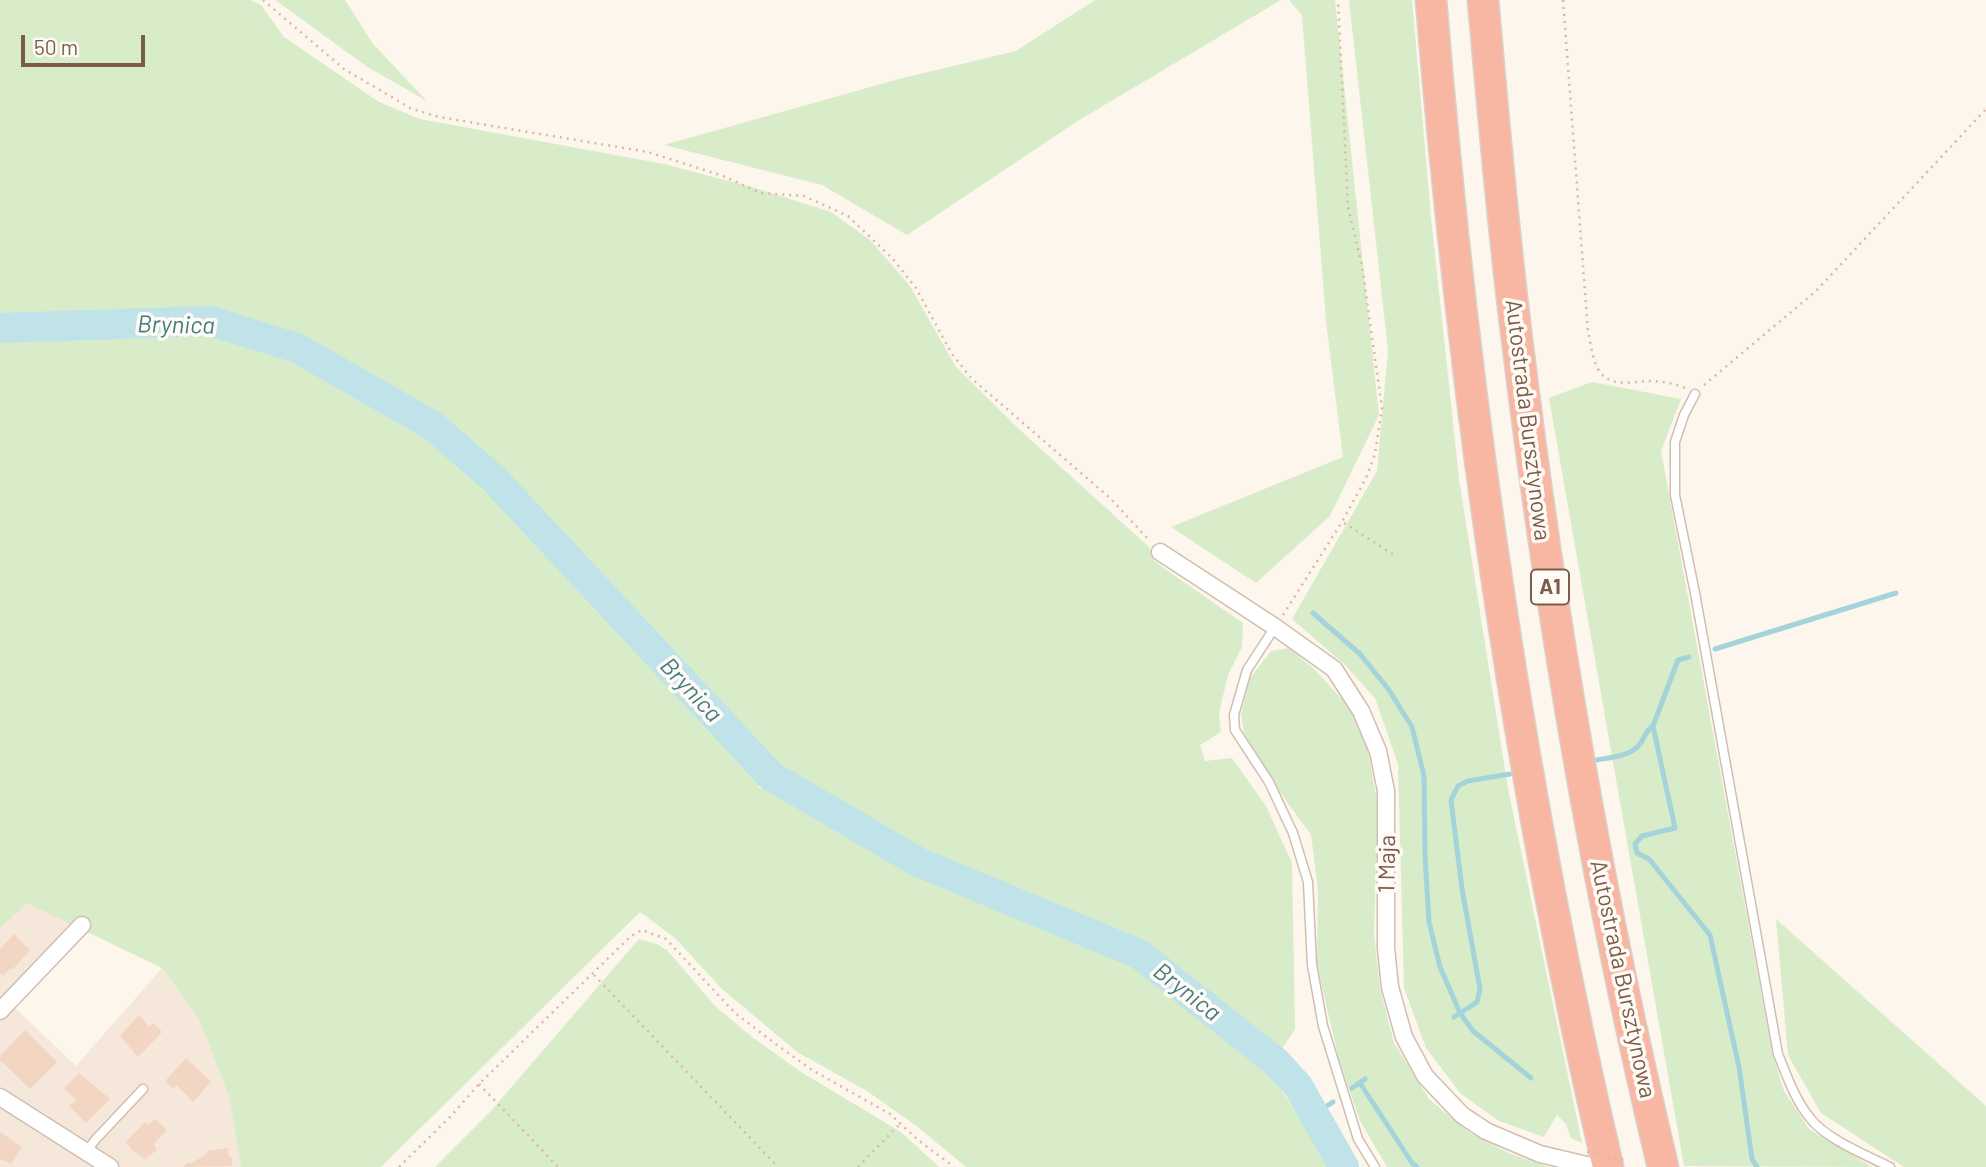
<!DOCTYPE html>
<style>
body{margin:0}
#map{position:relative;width:1986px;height:1167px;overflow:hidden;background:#fdf6ec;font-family:Barlow,sans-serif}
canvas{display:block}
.scale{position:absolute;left:21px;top:35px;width:124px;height:32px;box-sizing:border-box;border:4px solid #7a5c4d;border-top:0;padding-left:9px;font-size:21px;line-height:24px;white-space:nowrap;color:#7a5c4d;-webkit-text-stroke:5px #fffaf3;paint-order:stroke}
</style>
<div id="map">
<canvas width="1986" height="1167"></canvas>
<div class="scale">50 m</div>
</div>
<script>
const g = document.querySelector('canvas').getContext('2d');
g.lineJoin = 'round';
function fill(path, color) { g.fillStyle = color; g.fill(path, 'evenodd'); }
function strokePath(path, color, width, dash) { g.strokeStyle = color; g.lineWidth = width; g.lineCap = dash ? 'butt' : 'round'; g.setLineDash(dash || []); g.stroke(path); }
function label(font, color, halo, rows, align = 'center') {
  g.font = font + ' Barlow,sans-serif'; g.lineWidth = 7; g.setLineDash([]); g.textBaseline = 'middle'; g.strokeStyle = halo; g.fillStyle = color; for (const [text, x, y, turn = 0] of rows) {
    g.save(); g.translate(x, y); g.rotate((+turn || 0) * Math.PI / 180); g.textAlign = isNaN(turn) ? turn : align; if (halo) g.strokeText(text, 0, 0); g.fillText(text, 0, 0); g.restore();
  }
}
const residential = new Path2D(`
 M27,903L86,928L13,1006L76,1066L162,968L199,1019L229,1097L241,1167H0V929Z`);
const green = new Path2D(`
 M0,0H250L261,5L284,37L379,102L420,119L664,164L755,188L831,212L870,240L910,286L956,367L1020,430L1149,547L1155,562L1243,623L1242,647L1228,675L1219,713L1221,732L1200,745L1205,761L1232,758L1266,806L1292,863L1295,1029L1268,1070L1332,1167H966L915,1125L867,1091L797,1052L722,989L675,938L640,912L381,1167H241L229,1097L199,1019L162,968L27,903L0,929ZM778,766L809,788V789L758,788Z
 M275,0H345L373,44L427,101L369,68Z
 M1095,0H1281L1076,122L907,235L822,185L664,145L899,79L1016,51Z
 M1289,0H1335L1379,415L1330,516L1256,583L1171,527L1343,457L1326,321L1302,15Z
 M1349,0H1412L1431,217L1459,479L1508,789L1582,1143L1571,1138L1566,1124L1557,1115L1544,1137L1499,1121L1461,1094L1426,1048L1404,988L1398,764L1375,698L1345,665L1292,619L1377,471L1388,350Z
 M1592,382L1681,399L1661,451L1772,1052L1784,1091L1809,1129L1872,1167L1684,1166L1549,398Z
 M1289,648L1315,670L1348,706L1367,744L1378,807L1374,934L1380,988L1394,1043L1429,1099L1470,1133L1511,1154L1548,1167H1387L1360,1121L1339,1060L1317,965L1318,890L1311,835L1280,792L1244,734L1241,714L1250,678L1271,651Z
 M1776,919L1986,1106V1167H1904L1821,1113L1788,1055Z
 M639,939L657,944L667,950L716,1007L752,1037L801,1072L901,1132L939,1167H435L490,1112Z`);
const stream = new Path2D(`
 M1313,613L1360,654L1389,690L1412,727L1424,776L1425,856L1429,922L1440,967L1460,1013L1473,1031L1531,1078
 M1715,649L1896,593
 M1653,726L1675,828L1642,836L1635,844L1637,853L1649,859L1710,935L1739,1067L1752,1159L1757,1167
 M1596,760C1611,757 1630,757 1640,744C1645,737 1646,730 1653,726L1678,660L1689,657
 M1454,1017L1477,1002L1480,989L1462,889L1451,800L1458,786L1468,781L1510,774
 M1360,1083L1412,1163L1417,1167
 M1352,1088L1365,1079
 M1314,1114L1333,1102`);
const river = new Path2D(`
 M0,328L210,321L297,348L433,426L494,479L771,776L918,862L1139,954L1276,1062L1298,1086L1344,1167`);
const building = new Path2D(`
 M14,934L30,950L12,970L10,968L3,976L0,973V949Z
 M139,1015L149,1027L153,1023L162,1032L138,1057L120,1036Z
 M25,1030L57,1062L30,1089L0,1060V1056Z
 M186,1058L211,1082L193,1102L177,1085L173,1089L165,1081Z
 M79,1073L110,1099L86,1123L69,1106L76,1100L64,1088Z
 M155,1119L167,1130L154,1144L157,1150L145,1159L131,1149L126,1142L145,1122L148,1125Z
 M0,1132L22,1147L11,1164L0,1159Z
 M228,1148L229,1156L232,1158V1166L183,1167L188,1162L190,1164L207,1154V1151Z`);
const path = new Path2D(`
 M263,0L344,69L412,109L439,117L648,152L723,176L761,193L804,196L848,216L893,259L916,288L952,354L971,378L1110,498L1148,539
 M1563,0L1588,332C1591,344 1592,358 1598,369C1609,388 1631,382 1648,381C1662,381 1673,383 1685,388
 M1704,385L1816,291L1986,109
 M1344,523L1394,555
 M1283,615L1342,522L1366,478L1375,454L1382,408L1362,266L1348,207L1338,0
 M594,975L778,1167
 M479,1084L558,1167
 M399,1167L450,1117L479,1084L631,936L642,930L666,939L735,1013L777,1045L812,1070L890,1114L918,1140L954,1167
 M858,1167L900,1124`);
const lane = new Path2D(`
 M1695,394L1684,415L1675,442V495L1695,593L1778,1054C1787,1076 1795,1100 1810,1118C1826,1139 1866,1155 1890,1167
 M1275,627L1247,670L1234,715L1235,730L1269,782L1293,833L1308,882L1312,965L1323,1026L1358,1139L1375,1167
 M87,1151L95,1140L143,1089`);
const street = new Path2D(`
 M1160,552L1275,627L1334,669L1361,711L1378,751L1386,791V948L1390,987L1404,1037L1425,1076L1462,1115L1486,1131L1540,1154L1595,1167
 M0,1011L82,925
 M0,1097L110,1167`);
const highway = new Path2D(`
 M1431,0C1463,393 1518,783 1608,1167
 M1483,0C1493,110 1502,221 1516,331C1550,612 1597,892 1663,1167`);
const pathBridge = new Path2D(`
 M1587,1152L1624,1160`);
const shields = [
 [1550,587,38]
];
const shieldNames = [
 ["A1",1550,587]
];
const streetNames = [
 ["Autostrada Bursztynowa",1528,420,83],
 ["1 Maja",1387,864,-89],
 ["Autostrada Bursztynowa",1623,979,78]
];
const waterNames = [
 ["Brynica",176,325,1],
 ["Brynica",691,690,47],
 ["Brynica",1187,992,38]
];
fill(residential, '#f5e8da');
fill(green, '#d8ecc9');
strokePath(stream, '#a5d3da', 5);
strokePath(river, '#bfe3e8', 30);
fill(building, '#f3d5c3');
strokePath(lane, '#d1beb0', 11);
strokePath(street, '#d1beb0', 19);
strokePath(highway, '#dad1cd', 33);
strokePath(path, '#d9b8a5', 2.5, [2, 5]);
strokePath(lane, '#fff', 8);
strokePath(street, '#fff', 16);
strokePath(highway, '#f7b7a3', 30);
strokePath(pathBridge, '#d9b8a5', 2.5, [2, 5]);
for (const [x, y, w] of shields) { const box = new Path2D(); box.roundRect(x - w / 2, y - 17.5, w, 35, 5); g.fillStyle = '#fffaf3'; g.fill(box); strokePath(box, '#7a5c4d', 2); }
label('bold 21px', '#7a5c4d', null, shieldNames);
label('23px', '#7a5c4d', '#fffaf3', streetNames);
label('italic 24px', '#437c86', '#fffaf3', waterNames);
</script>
